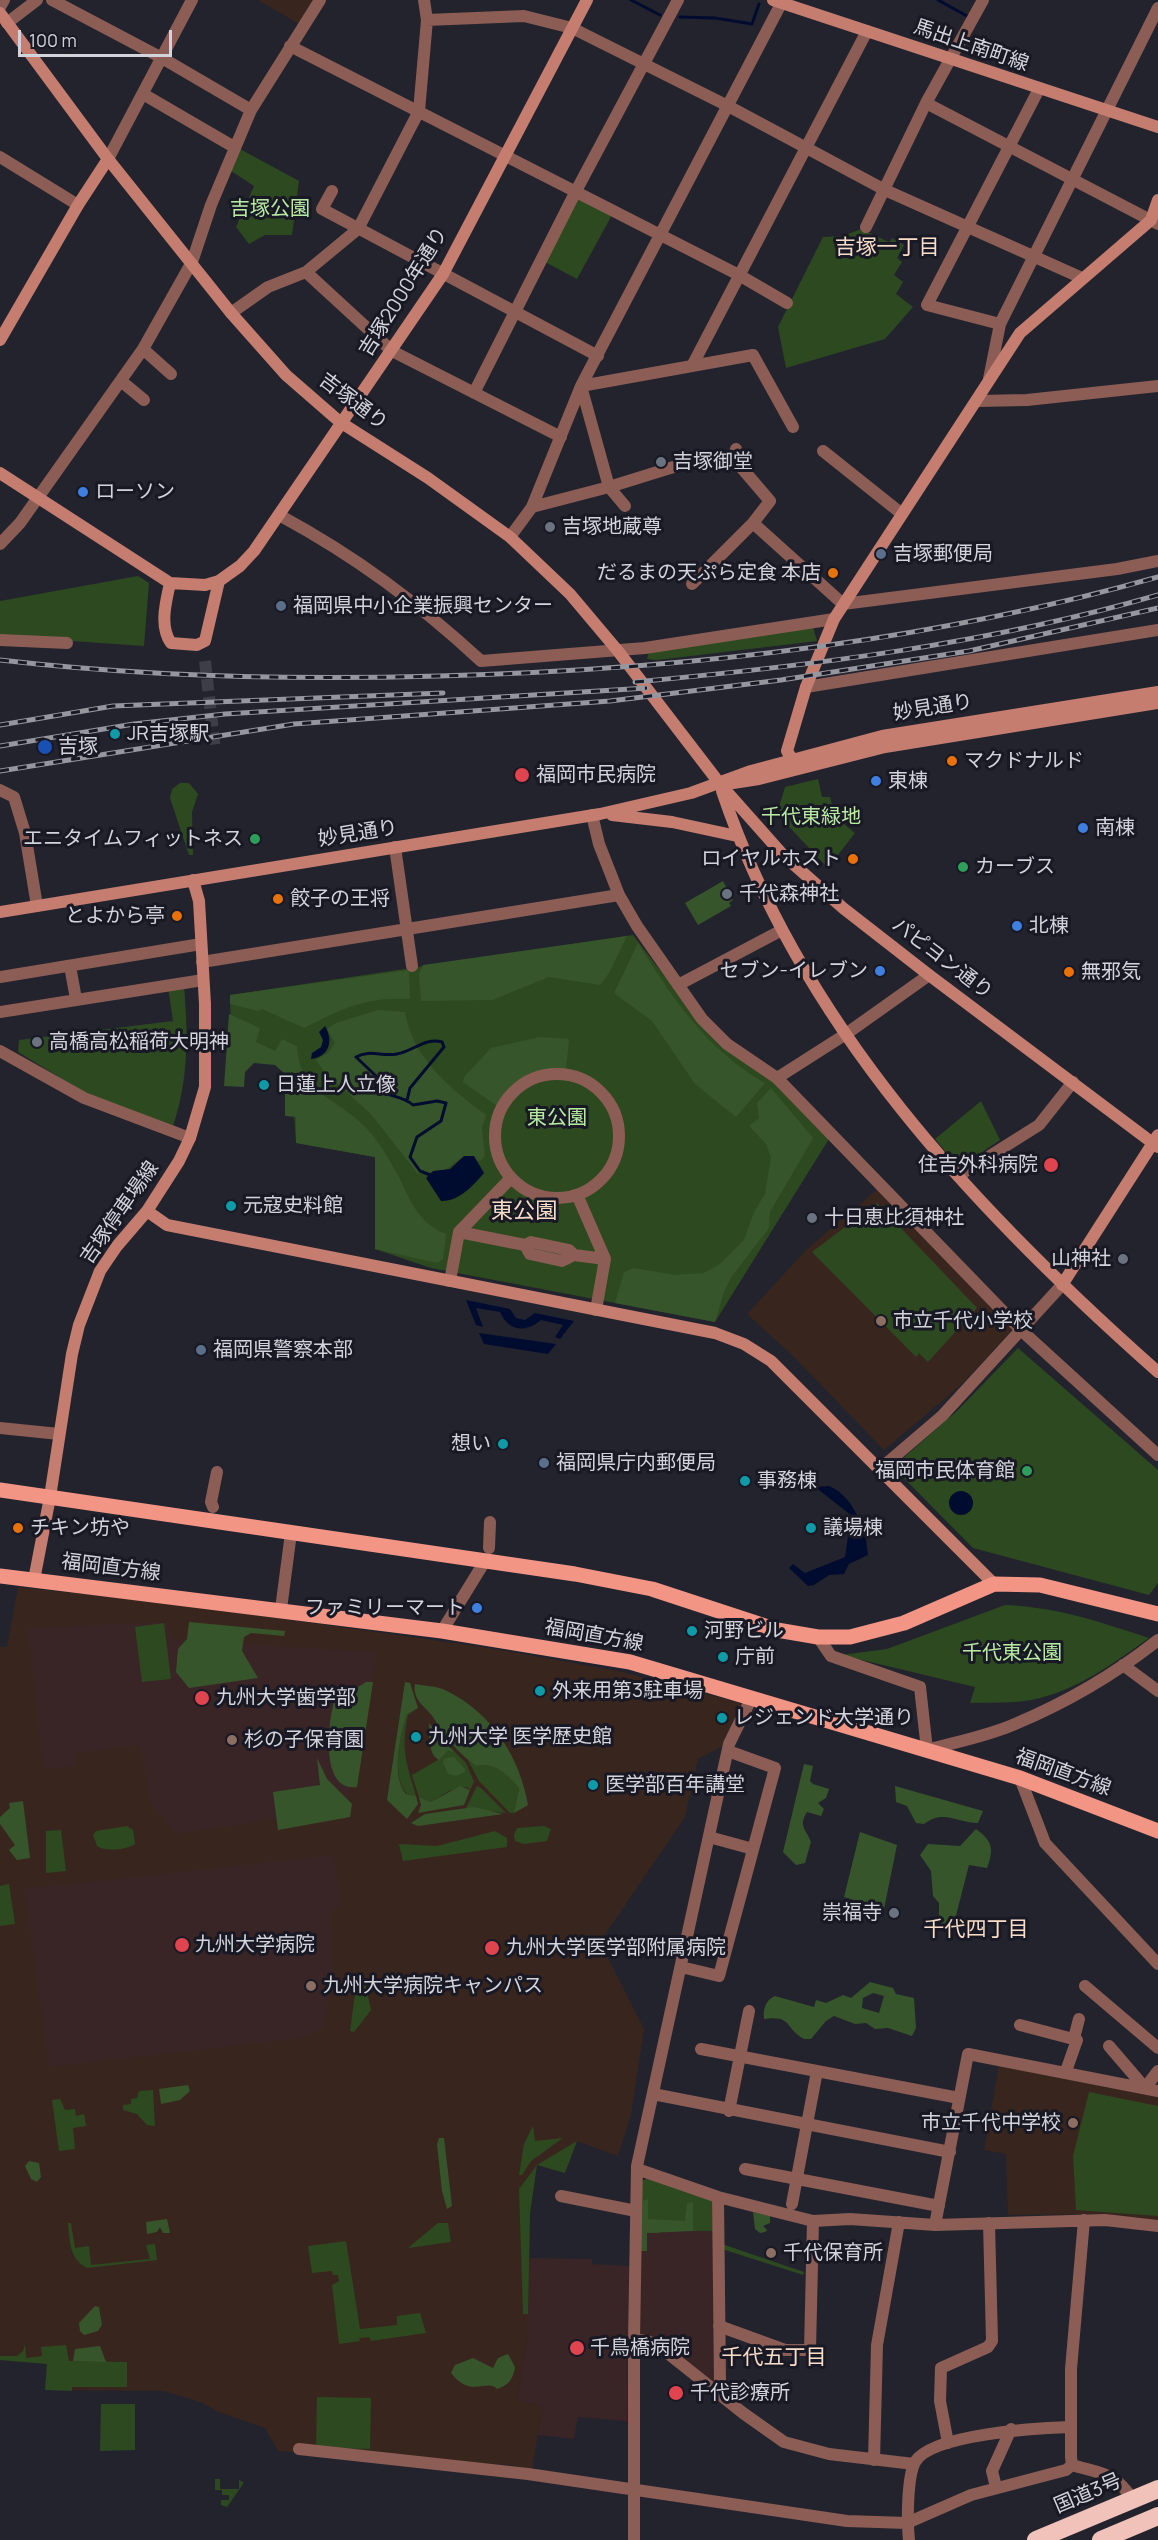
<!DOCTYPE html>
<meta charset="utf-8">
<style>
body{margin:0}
#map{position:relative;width:1158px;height:2540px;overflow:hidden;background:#22232d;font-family:Manrope,sans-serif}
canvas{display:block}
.scale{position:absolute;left:18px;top:30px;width:154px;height:27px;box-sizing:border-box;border:3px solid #d3d4db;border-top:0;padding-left:8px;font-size:18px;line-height:21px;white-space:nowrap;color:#d3d4db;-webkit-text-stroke:4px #181924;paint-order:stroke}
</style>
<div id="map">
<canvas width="1158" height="2540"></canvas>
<div class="scale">100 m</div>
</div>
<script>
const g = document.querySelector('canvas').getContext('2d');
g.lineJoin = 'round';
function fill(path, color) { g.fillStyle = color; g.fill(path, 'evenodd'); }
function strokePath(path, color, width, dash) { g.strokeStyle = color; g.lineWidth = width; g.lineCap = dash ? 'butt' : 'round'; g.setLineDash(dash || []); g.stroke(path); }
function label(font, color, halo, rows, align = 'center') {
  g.font = font + ' Manrope,"Noto Sans JP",sans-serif'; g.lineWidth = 6; g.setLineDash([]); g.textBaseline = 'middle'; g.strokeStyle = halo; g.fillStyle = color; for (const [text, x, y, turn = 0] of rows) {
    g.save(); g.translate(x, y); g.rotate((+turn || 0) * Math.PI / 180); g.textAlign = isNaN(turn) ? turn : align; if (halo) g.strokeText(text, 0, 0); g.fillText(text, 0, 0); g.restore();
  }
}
const education = new Path2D(`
 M258,0H314L299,24Z
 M879,1188L1014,1328L961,1385L884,1450L793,1356L747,1314L808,1248Z
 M18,1587L185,1605L489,1648L618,1671L741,1703L742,1706L727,1744L698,1759L685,1817L600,1942L644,2029L631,2115L618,2156L577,2141L565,2173L537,2165L530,2213L528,2336L517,2400L543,2406L532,2469L511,2465L278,2451L265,2428L216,2411L203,2403L164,2391L45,2390L47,2364L0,2360V1647H7Z
 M999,2065L1158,2097V2221L1106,2214L1008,2215L1006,2154L984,2150Z`);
const medical = new Path2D(`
 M166,1622L174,1640L378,1652L346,1808L177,1834L150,1802L140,1745L75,1753V1766L43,1769L28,1628Z
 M334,1855L341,1904L330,1913L333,1978L323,2028L303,2038L49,2067L24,1889Z
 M659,2231H713L715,2380L709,2383L640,2335V2251L647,2233H659Z
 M528,2258L592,2259V2264L629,2266L627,2421L578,2417L574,2439L538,2435L543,2406L517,2400L528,2336Z`);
const green = new Path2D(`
 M240,149L299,181L292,235H265L249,244L236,227L254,186L231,171Z
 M579,197L612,215L577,279L545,262Z
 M861,229L889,242L892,238L904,245L897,258L902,262L894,275L903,282L896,294L913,307L885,339L786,368L778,327L823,237L843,236Z
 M138,576L149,583L144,646L0,636V601Z
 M813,627L817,641L657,660L647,659L649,652Z
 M818,779L822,797H830L835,817L855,833L828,868L777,814L785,787Z
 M180,783H189L198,794L192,812L193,855H189L170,798L172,789Z
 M633,935L700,1022L782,1088L829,1139L715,1322L431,1268L375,1249V1157L296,1143L291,1069L259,1055L245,1072L232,1076L230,995Z
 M184,985C188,1034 189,1079 173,1126L85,1093L18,1052L19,1040L173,1021L168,987Z
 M981,1101L1000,1140L959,1168L935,1139Z
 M877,1203L977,1308L928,1362L919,1353L916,1357L812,1252Z
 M1018,1348L1158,1470V1583L1149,1595L973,1548L893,1467L958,1410Z
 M1005,1605C1056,1607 1101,1622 1149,1638C1114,1663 1075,1692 1031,1700C1011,1704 990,1702 970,1703L975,1687L841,1655L887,1649Z
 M164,1623L171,1679L142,1682L135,1627Z
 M418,1708L408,1715C400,1747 407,1765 416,1796L407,1794C391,1777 400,1734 407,1714Z
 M438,1735L466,1763L474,1782L470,1790L467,1787L449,1791L431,1802L419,1797L412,1775L438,1760Z
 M468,1760L476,1766C497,1762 506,1774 519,1788L514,1813H510L479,1781Z
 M477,1786L481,1788L506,1813L466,1808Z
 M127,1826L133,1830L135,1844C126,1850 106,1852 97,1846L93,1835L96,1831Z
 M544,1826L551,1829L547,1841L524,1844L515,1841L514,1835L517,1828Z
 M61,1830L66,1871L46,1873V1831Z
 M495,1831L507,1838V1847L403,1861L399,1844L437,1846Z
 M9,1884L15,1924L0,1926V1886Z
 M360,1983H365L371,2010L354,2032L350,2031L356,1986Z
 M153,2090L155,2126L147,2125L137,2114L123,2110V2105L131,2104V2099L137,2098L139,2091Z
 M1089,2092L1158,2106V2216L1076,2210L1073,2156Z
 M60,2099L65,2110L75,2109L76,2116L84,2114L86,2126L73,2128L75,2149L59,2151L52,2100Z
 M533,2126L535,2141L563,2138L531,2161L522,2175H519L524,2144Z
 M577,2141L565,2173L537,2165L530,2213L528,2314H523L519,2189L537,2165Z
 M648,2178L712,2201L713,2231H659V2233H647V2251L642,2227V2181Z
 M68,2223H71L75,2248L89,2246L91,2265L150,2259L146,2245L155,2244L157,2260L87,2268C69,2258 70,2242 68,2223Z
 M438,2223H448L451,2242L408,2248Z
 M346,2241L360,2329L397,2325V2316L420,2313L426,2333L371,2341L369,2337L359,2338L360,2341L339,2344L332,2285L339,2281L338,2275H333L332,2271L312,2273L308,2246Z
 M722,2244L804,2272L803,2275L722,2249Z
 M25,2344L26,2358L42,2356L41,2347L66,2345L69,2361L127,2362V2387H72V2391L45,2390L47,2364L0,2360V2356H17L23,2351Z
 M317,2397L371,2398L370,2449L316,2448Z
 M101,2404H135V2450L100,2451Z
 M215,2479H220V2489H239V2480L243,2482V2484L227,2507L221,2505V2500H229V2495H222V2490H215Z`);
const forest = new Path2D(`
 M723,881L733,900L729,903L731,906L698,925L685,903Z
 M627,936L609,973L600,985L549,977L492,1000L421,1001L419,974L423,965Z
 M638,943C672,998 708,1051 765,1083L736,1117L695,1084L652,1021L614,993Z
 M409,970L410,999C364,997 344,1008 304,1028L262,1009L258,1011L230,1004V995Z
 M378,1010L405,1012C413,1059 450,1088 486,1115L482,1128L485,1156L480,1161L461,1158L444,1171L418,1174L370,1113L325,1073L316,1060L328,1053L335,1043L327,1029L336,1023Z
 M229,1014L260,1028L256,1042L275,1051L282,1039L297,1046C300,1091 324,1092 354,1117C371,1130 384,1150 394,1168C410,1196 414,1221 446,1234L443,1259L437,1263L375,1249V1157L296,1143V1117L285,1116V1074L275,1065L254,1063L245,1072L244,1087L224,1086Z
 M540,1037L569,1039L566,1070C532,1066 515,1078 497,1106L463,1082L464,1077L491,1048Z
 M771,1088L813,1138L770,1212L769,1228L732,1276L724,1292L715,1322L615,1303L624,1272L634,1268L675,1275L704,1273L720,1264L744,1240L754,1212L765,1194L771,1157L766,1144L749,1126L759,1118L757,1103Z
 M189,1622L285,1631L284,1636L251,1633L244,1637L242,1651L258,1678L189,1688L176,1672L178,1649L187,1639Z
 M366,1682H373L357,1787C320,1792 328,1723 334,1702Z
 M405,1682L410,1683L418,1708L407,1714C400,1734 391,1777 406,1794L416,1796L418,1804L407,1819L387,1800Z
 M415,1684C425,1686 437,1686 447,1691C492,1713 520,1758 528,1805L514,1813L519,1788C506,1774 496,1762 476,1766C458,1753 446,1738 435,1720C428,1707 412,1702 415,1684Z
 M429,1723L454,1752L448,1750L439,1760C427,1753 430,1735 429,1723Z
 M454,1757L465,1769V1772L456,1776L448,1774L443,1762L445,1758Z
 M317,1758L327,1779L352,1804L350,1817L278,1830L273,1792L320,1785Z
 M804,1764L813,1766L810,1781L813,1784L829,1789L826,1798L818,1803L824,1809L821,1816L807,1812C798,1826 806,1829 811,1842L805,1863L796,1865L783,1852Z
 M460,1786L470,1790L464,1805L418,1813L421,1805L419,1797L431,1802Z
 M895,1786L983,1811L978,1823C957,1823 944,1809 924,1824L916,1823L907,1806L896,1802Z
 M23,1801L30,1858L17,1860L9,1850L15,1845L0,1824V1817L10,1808L9,1803Z
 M474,1807L503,1814L418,1826L411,1823L425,1814Z
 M976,1829C993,1841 994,1850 987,1868L969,1865L953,1927L948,1929L939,1922V1903L933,1896L931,1871L920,1855L928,1844L960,1846Z
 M860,1832L897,1845L884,1909L844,1897Z
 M870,1982L893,1988L896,1994L914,1998L916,2028L912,2036L888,2028L875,2029L866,2023L855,2024L834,2016L826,2021L811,2039H804C784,2028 793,2015 764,2019C763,2010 765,2000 775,1996L814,2007L816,2000L826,2003L843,1995L851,1998ZM873,1993L884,1996L879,2013L862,2008L863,1998Z
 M188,2085L190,2091L180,2100L161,2104L159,2089Z
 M439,2138H444L452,2206L447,2209L442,2191L437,2144Z
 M29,2161L39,2163L41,2177L37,2182L31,2179L25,2166Z
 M648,2199V2219L685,2221L687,2203L693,2202V2231L647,2233V2251H640L643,2201Z
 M753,2212L770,2216V2223L763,2226L767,2230L765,2232L760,2233L755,2229Z
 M167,2219L170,2233H163L160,2227L157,2232L147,2234L146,2222Z
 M95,2306L99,2307L102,2325L98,2331L84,2335L80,2331L79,2323Z
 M100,2346L106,2362L73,2361L75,2349Z
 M508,2354L515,2367C513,2379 509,2385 497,2389C487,2378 471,2399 451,2373L455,2365L473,2358L493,2368L498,2358Z`);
const water = new Path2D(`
 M325,1026C334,1041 329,1057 311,1059L312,1053L321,1047L323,1040L319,1032Z
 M464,1156H474L484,1173C473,1186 458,1202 441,1201L426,1178L433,1171L450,1169Z
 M466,1300L510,1309L516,1318L525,1320L535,1313L574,1321L560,1339L555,1337L563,1325L541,1320C525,1333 509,1332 500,1312L476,1308L483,1327L476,1325Z
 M479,1333L556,1344L548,1354L484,1344Z
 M829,1486C842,1491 851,1503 857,1515L863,1516L868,1555L849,1564L844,1574L829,1575L814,1585L808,1586L789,1568L793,1564L805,1573L845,1557L851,1515L815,1487Z
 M949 1503a12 12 0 1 1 24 0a12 12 0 1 1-24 0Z`);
const stream = new Path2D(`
 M631,0L660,15
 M938,0L967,16
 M680,17L715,18L752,24L759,4
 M407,1100L410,1088L444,1047L442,1042C426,1037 413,1051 397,1054C382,1057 370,1049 356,1057L376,1076L375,1088C386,1097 402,1095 413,1105L437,1101L446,1103L441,1121L417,1137L410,1157L420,1171L433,1176`);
const streetTunnel = new Path2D(`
 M205,661L215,750`);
const street = new Path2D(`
 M52,0L162,58L251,110
 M0,7L4,0
 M427,20L524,16L572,28L728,106L885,190L1082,278
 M7,23L37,0
 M290,46L739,275L787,303
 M1039,89L927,305L1000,324L1158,8
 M143,94L234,147
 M926,103L1158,224
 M0,157L78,205
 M108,159L192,0
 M332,191L322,209L598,356
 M866,227L926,103L983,0
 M306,272L392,351L561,437
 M231,313L268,287L306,272L358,229L419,111L427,20L424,0
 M143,349L171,374
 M692,366L867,31
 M989,379L1000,324
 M121,381L144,400
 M474,393L576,191L678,0
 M977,401L1027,400L1158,386
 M823,451L902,514
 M625,506L609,487L581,386L753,355L793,427
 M532,507L609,487L696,460
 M279,515C355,556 417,602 481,661L645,648L834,619
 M753,523L843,604L1117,569L1158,561
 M510,537L532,507L581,386L783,0
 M0,544L20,523L143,349L183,278L192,262L211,205L251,110L320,0
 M692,584L753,523L770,501L734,459L736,449
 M0,640L67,643
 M806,687L1158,630
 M0,790L14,797L25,833L37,906
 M592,815L599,844L619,895L637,926L702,1019L727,1044L777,1078L1022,1331L1158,1455
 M395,847L412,966
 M202,962L619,895
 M70,966L76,999
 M0,977L201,944
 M678,985L782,930
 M0,1012L203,980
 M0,1051L84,1098L190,1138
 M495 1136a62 62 0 1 1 124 0a62 62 0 1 1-124 0Z
 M777,1078L846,1034L929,975
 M958,1176L1039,1125L1073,1082
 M578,1197L605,1259
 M459,1232L510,1179
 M525,1245L530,1254L562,1261L574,1255
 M450,1281L459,1232L525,1245L531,1242L569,1250L574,1255L605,1259L596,1310
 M0,1428L59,1434
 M880,1469L942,1416L1062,1285
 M213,1507L211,1502L217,1472
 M489,1548L490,1522
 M281,1609L291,1533
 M442,1631L485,1561
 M818,1637L831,1656L920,1687L927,1750C956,1742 988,1736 1015,1724C1065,1703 1115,1674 1158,1640
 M1123,1665L1158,1691
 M1020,1778L1045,1843L1158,1964
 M709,1837L753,1849
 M681,1967L719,1976L775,1768L728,1751
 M1085,1986L1158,2048
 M1020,2025L1077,2040L1066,2071
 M1074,2038L1079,2019
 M1109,2046L1145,2088L1158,2071
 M701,2049L959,2098
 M653,2094L950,2152
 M729,2111L749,2011
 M637,2169L718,2197L813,2221L850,2219L935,2225L1105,2220L1158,2226
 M745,2169L939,2206
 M561,2196L636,2211
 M792,2204L817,2071
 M1084,2220L1071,2369V2457L1072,2465C1102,2474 1115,2472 1133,2500
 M935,2225L968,2054L1158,2091
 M719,2326L785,2350H810L813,2221
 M634,2339L655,2343L743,2413L784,2442L829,2454L914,2464
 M715,2391L720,2382L718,2197
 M948,2443L940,2401L941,2368L988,2347L992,2341L989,2223
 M299,2449L528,2474L847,2521L907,2523L971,2495L1066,2470L1072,2465
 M874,2460L877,2345L899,2222
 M996,2487L992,2471L1011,2429
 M634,2540V2339L637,2166L729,1744L752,1697
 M909,2540C907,2523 907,2477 915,2462C931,2434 1039,2428 1070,2427`);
const secondary = new Path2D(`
 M773,0L1158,127
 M0,13L108,159L231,313L286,375L340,422L428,478L510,537L570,594L618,651L720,784L783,855L843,908L929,975L1158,1147
 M0,340L78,205L108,159
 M0,473L170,583L205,585L219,581L240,566L254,551L443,274L587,0
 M170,583C166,602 159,626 171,643L197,645L205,641L219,581
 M792,759L787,751L806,687L834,619L1020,333L1151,220L1158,200
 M733,783L759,779L885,747L1158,703
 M722,791C801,1026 976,1211 1158,1372
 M612,815L672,822L737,836
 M0,912L600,814L691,793L751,771L882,736L1158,692
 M147,1211L167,1225L715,1333L744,1344L771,1361L994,1584
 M1062,1285L1158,1135
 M34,1580L50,1497L72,1354L79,1325L100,1271L117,1246L147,1211L179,1161L190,1138L205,1087V1004L199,901L193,880`);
const primary = new Path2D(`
 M0,1490L575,1574L652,1589L777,1630L818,1637H850L904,1623L994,1584L1040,1585L1158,1614
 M0,1576L442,1631L630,1662L1020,1778L1158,1831`);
const highway = new Path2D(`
 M1036,2540L1158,2489
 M1101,2540L1158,2516`);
const rail = new Path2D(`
 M0,660C146,677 293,680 439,676C681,670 925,643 1158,577
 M635,682C810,666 989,644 1158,595
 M0,725L113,706L443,693
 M0,746L134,724L225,714L647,688
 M0,771L294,724L610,701L781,680L969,651L1158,608`);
const markers = [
 [661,462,6,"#6b7280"],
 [83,492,6,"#3f7fe0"],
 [550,527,6,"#6b7280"],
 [881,554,6,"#5c6f8a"],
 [833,573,6,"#e8710a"],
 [281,606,6,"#5c6f8a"],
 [115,734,6,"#0f9aa8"],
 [45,747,8,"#1a4fb4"],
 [952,761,6,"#e8710a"],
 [522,775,8,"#e0444e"],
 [876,781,6,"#3f7fe0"],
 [1083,828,6,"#3f7fe0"],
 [255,839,6,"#2e9e5b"],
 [853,859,6,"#e8710a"],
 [963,867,6,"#2e9e5b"],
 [727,894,6,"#6b7280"],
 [278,899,6,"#e8710a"],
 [177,916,6,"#e8710a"],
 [1017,926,6,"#3f7fe0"],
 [880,971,6,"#3f7fe0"],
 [1069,972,6,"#e8710a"],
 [37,1042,6,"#6b7280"],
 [264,1085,6,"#0f9aa8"],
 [1051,1165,8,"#e0444e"],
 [231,1206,6,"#0f9aa8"],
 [812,1218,6,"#6b7280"],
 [1123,1259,6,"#6b7280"],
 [881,1321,6,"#8d6e63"],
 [201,1350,6,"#5c6f8a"],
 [503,1444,6,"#0f9aa8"],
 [544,1463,6,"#5c6f8a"],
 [1027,1471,6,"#2e9e5b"],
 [745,1481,6,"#0f9aa8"],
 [18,1528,6,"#e8710a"],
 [811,1528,6,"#0f9aa8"],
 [477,1608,6,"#3f7fe0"],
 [692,1631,6,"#0f9aa8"],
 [723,1657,6,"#0f9aa8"],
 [540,1691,6,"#0f9aa8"],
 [202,1698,8,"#e0444e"],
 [722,1718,6,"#0f9aa8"],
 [416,1737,6,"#0f9aa8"],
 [232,1740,6,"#8d6e63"],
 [593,1785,6,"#0f9aa8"],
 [894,1913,6,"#6b7280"],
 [182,1945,8,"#e0444e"],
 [492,1948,8,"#e0444e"],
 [311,1986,6,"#8d6e63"],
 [1073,2123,6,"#8d6e63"],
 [771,2253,6,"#8d6e63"],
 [577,2348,8,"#e0444e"],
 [676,2393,8,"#e0444e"]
];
const streetNames = [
 ["馬出上南町線",971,46,19],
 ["吉塚2000年通り",404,292,-58],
 ["吉塚通り",353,402,37],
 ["妙見通り",933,708,-9],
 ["妙見通り",358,834,-9],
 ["パピヨン通り",942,959,37],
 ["吉塚停車場線",120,1213,-55],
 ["福岡直方線",111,1568,7],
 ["福岡直方線",594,1636,10],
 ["福岡直方線",1063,1773,20],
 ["国道3号",1088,2494,-23]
];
const parkNames = [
 ["吉塚公園",270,209],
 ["千代東緑地",811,817],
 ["東公園",557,1118],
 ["千代東公園",1012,1653]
];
const poiNames = [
 ["吉塚御堂",673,462],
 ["ローソン",95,492],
 ["吉塚地蔵尊",562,527],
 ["吉塚郵便局",893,554],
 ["だるまの天ぷら定食 本店",821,573,"right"],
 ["福岡県中小企業振興センター",293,606],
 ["JR吉塚駅",127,734],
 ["吉塚",58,747],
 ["マクドナルド",964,761],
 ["福岡市民病院",536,775],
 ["東棟",888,781],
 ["南棟",1095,828],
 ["エニタイムフィットネス",243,839,"right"],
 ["ロイヤルホスト",841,859,"right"],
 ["カーブス",975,867],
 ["千代森神社",739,894],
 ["餃子の王将",290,899],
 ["とよから亭",165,916,"right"],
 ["北棟",1029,926],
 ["セブン-イレブン",868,971,"right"],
 ["無邪気",1081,972],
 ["高橋高松稲荷大明神",49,1042],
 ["日蓮上人立像",276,1085],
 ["住吉外科病院",1038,1165,"right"],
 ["元寇史料館",243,1206],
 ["十日恵比須神社",824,1218],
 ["山神社",1111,1259,"right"],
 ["市立千代小学校",893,1321],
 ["福岡県警察本部",213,1350],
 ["想い",491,1444,"right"],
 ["福岡県庁内郵便局",556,1463],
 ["福岡市民体育館",1015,1471,"right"],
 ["事務棟",757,1481],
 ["チキン坊や",30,1528],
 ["議場棟",823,1528],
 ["ファミリーマート",465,1608,"right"],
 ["河野ビル",704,1631],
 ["庁前",735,1657],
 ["外来用第3駐車場",552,1691],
 ["九州大学歯学部",216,1698],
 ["レジェンド大学通り",734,1718],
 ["九州大学 医学歴史館",428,1737],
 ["杉の子保育園",244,1740],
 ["医学部百年講堂",605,1785],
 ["崇福寺",882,1913,"right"],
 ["九州大学病院",195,1945],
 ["九州大学医学部附属病院",506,1948],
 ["九州大学病院キャンパス",323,1986],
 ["市立千代中学校",1061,2123,"right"],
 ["千代保育所",783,2253],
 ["千鳥橋病院",590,2348],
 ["千代診療所",690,2393]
];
const neighbourhoodNames = [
 ["吉塚一丁目",887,248],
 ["千代四丁目",976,1930],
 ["千代五丁目",774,2358]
];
const quarterNames = [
 ["東公園",524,1212]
];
fill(education, '#38261e');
fill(medical, '#392526');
fill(green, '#2d4920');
fill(forest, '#37552a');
fill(water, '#000c2f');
strokePath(stream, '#000c2f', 3);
strokePath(streetTunnel, '#3d3e47', 12, [12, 6]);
strokePath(street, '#8b5d55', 12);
strokePath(secondary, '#c57d70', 12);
strokePath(primary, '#f39585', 15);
strokePath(highway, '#f0c2b9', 18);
strokePath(rail, '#95969e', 5);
strokePath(rail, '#181924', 3, [9]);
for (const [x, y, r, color] of markers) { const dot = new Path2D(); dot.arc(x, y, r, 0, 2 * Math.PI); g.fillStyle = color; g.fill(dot); strokePath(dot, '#181924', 2); }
label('20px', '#d3d4db', '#181924', streetNames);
label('20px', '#b9eaa4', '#181924', parkNames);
label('20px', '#d3d4db', '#181924', poiNames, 'left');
label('21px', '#f8ddc9', '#181924', neighbourhoodNames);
label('22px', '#f8ddc9', '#181924', quarterNames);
</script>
